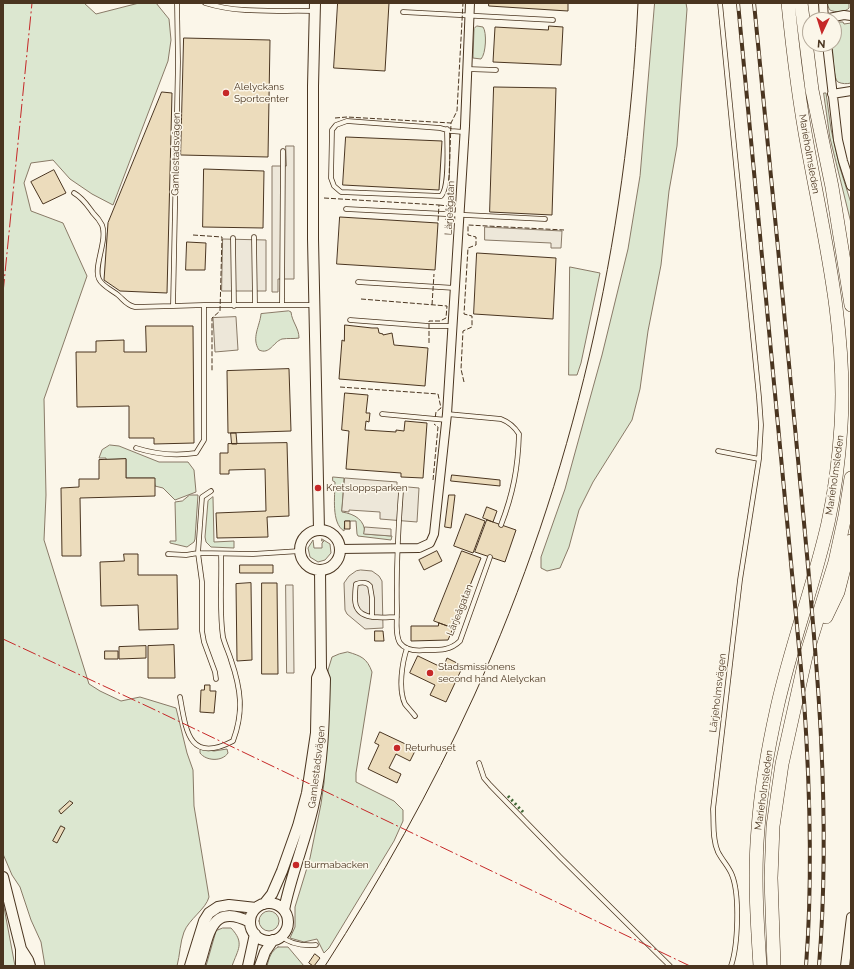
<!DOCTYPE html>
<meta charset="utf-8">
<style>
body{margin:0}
#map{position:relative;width:854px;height:969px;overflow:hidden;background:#fbf6e9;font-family:Raleway,sans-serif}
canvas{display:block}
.frame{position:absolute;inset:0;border:4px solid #4a3520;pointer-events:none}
.north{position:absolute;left:802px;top:12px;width:40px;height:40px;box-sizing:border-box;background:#fbf6e9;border:1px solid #b4a999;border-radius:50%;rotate:184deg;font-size:11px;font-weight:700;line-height:16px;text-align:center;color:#4a3520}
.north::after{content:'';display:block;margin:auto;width:14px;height:18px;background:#c62828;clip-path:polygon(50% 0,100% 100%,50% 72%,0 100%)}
</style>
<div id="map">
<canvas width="854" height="969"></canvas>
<div class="frame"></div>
<div class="north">N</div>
</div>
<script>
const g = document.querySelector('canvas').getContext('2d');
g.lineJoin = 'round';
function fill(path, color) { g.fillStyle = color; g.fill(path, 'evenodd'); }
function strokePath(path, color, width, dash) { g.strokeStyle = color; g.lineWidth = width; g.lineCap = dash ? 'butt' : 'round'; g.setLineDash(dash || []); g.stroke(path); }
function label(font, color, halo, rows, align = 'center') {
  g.font = font + ' Raleway,sans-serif'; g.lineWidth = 3; g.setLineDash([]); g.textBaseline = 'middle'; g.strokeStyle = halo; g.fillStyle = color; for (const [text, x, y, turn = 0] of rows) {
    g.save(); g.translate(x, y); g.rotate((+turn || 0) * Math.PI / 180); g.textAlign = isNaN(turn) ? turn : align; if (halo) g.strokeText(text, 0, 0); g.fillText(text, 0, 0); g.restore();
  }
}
const green = new Path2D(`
 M3,3H84L96,14L139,3H156L169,19L171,40L168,61L113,205L92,194L70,179L53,160L31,163L24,183L31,211L63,223L87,276L44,399L46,495L44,540L89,684L100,691L121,701L140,697L176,708L187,753L193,770L194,806L209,897C206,909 189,919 184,932C180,942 180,955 177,966H45L41,942L31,920L20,887L12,875L3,854Z
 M655,3H686L687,9L677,146L669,191L661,265L648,331L640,389L632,420L593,482L579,510L569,547L560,568L547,571L541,568V557L565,489L584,420L602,355L628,249L640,176Z
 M827,3H849V8C846,12 835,13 830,10Z
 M838,22H843L844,24L851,23V83C847,84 842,84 838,82C833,79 833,51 832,44H834V24Z
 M477,26L483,27C487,32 486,54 481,59L473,58L474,29Z
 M824,93H826L831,129L840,168L851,203V223L830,138Z
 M570,267L600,273L581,363L577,375H569Z
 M289,311L291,312C292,322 299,328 299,338C294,339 288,338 282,339C273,342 270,355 259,350C251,338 260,326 261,314Z
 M110,445L119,446L159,462H188L194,470L196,492L175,500L163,488L155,486L154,478H126V459L106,460V458H99L102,450Z
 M333,477L344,478L342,512C355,514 365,520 365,534L392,536L391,540L358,536L357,534L356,521H345L344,531C331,523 335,496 335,482L333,481Z
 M190,495H198L195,539L194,542L187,547L170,543V541H176L175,502L182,501Z
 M213,497L214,542L234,541V548L211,547L206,542L205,537L208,501Z
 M322,539L330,544L331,553L325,560L318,562L310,557L308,548L313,540L314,548H322V543L324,541H322Z
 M348,652C361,656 367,658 372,672L356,773V782L394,801L403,810V821L394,841L329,948L324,953L317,939L304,942L290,938L295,927V907L310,858L321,804L324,783L328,670L332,657L339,654Z
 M203,749L214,751L227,749L228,753C222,762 206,761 200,753V750Z
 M3,902L15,966H3Z
 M259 921a10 10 0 1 1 20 0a10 10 0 1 1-20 0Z
 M223,928H231C245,943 238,949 232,966H206L216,931Z
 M278,947H288L304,966H267C269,958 271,951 278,947Z`);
const parking = new Path2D(`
 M286,146H294V279H278V292H272V166H286Z
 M485,227L562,231L561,248H551V243L485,240Z
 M223,239L266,240V291H222Z
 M236,317L238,350L215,352L213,318Z
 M345,478L397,482V486L419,488L417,522L380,519V512L349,510V512L342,511Z
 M365,527L391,529V536L364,534Z
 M361,570L372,571L379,576L382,581L383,628L365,629L347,614L345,610L344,583L349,576L356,571Z
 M286,585H293L294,673H287Z`);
const building = new Path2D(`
 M338,3H389L385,71L334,68Z
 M489,3H568V11L489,6Z
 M549,26L563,27L561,65L493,62L495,27L548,30Z
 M184,38L270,40L268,157L181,155Z
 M494,87L556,88L552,215L490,212Z
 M162,92L172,93L167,293L120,291L104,280L108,223Z
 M346,137L442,141L439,190L343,185Z
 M204,169L264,171L263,228L203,227Z
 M54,170L66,193L43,204L31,182Z
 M340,217L438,223L435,270L337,264Z
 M187,242L206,243L205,270H186Z
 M477,253L556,258L553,319L474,314Z
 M345,325L372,328H378L379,333L383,334V335L392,333L394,345L428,348L425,386L339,379L342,340L344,341Z
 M146,326H193L194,443L154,444V438H129V406L77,407L76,352H96V341L124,340V352H146Z
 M289,369L291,431L228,433L227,371Z
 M345,393L368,395L366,413H370L369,422L366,421L365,430L396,432V430L404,431L405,421L427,423L423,478L401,477V473L346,469L349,431L342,430Z
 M231,433H236L237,444H232Z
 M287,443L289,516L267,517L268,537L217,538L216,513L266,511L265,469L229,470V474H220V453H228V444Z
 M126,459V478H155V496L80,498L81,556H62L61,488L79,487V479H99V460Z
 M452,475L500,480V486L451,481Z
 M449,495H455L451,528L445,527Z
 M487,507L497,511L493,522L483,518Z
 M466,514L485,521L473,553L454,546Z
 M487,520L516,530L505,562L475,552Z
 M345,521H350V529H345Z
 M437,551L442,561L424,570L419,560Z
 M462,551L481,558L453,628L434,621Z
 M124,554H138V575H177L178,629L139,630L138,605L101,606L100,562L124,561Z
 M240,565H273V573H240Z
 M251,583L252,660L237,661L236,584Z
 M262,583H277L278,674H262Z
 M439,623L453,628L448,640L411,641V626H438Z
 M375,631H383L384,641H375Z
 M174,645L175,678H148V646Z
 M146,646V658L119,659V647Z
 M105,651H118V659H105Z
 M418,656L443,668L447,658L463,666L446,702L430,695L435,685L410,673Z
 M205,685H210V691H216L214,713L200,712L201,690H204Z
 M380,732L416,749L410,761L396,754L389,768L401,774L397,783L368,769L379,745L375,743Z
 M70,801L73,803L61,814L59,811Z
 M61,826L65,828L57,843L53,841Z
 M315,954L320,958L314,966H313L309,963Z`);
const service = new Path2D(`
 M177,3L178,62L173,306L204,305
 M205,3C240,14 277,10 314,11
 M720,3L759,397L761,425L759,459
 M403,12L553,20
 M467,69L496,70
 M447,129C447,144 450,187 441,196L341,192L334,186L331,178L332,130L336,125L347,121L440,128L451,131L464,132
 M74,193C83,198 87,205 93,213C96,216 100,221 102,225C108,240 93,267 99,279C102,286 112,290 118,295C124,300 126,305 135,307L173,306
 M346,209L545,219
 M254,237L255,305
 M233,238L234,306
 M358,282L455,288
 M282,304L283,151
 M350,320L429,326H452
 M382,414L447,420
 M447,414L501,419C509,422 514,426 519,434C518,468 513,494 501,525
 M136,448C155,454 176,456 196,453L204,440V305H314
 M718,451L759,459L740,580L713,809C714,823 712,839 718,852C722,860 729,867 732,875C740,895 738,946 731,966
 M401,491C398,531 396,570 397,610C397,620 395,635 400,643C406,651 417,651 426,650C438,650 450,651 460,641L490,557
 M168,554L186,555L198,553L202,497L211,491
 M372,617V598L370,586C367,582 361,582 356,584C355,590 355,595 355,600C356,622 382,617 397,617
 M407,648C402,663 398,689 405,704C408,708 412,712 415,716
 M216,679L215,672L204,642L202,631V582L198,553L253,554L300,551
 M180,697C186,731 189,764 233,741C244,712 241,689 231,660C229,653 225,645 223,637C219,610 222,581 221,554
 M479,763L484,778L490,785L560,857L670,966
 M281,936C291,945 303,946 316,945`);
const minor = new Path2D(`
 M823,3L824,20
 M824,19L844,15L851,16
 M827,44L838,140L843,161L851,186
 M832,94L851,91
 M340,549L419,548L430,543L434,534L447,414L465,126L470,3
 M845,966L851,917`);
const tertiary = new Path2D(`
 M315,3L313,86V239L319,530
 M300 550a20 20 0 1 1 40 0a20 20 0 1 1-40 0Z
 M3,877L21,949V966
 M250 922a19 19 0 1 1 38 0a19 19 0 1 1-38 0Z
 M264,904L272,894L282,871L298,826L307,793L316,733L317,678L321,669
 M284,910C291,875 305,842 313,807C323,765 324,721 325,679L321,669L320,570
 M21,949L28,960L30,966
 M190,966L204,921L209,913L218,907L229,905L256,908
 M199,966C209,938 209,901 250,922
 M248,966L255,934
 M260,966L265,952L273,940`);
const trunk = new Path2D(`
 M801,3L812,90L832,187L851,305
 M826,617L838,592L851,541
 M760,966C757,921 754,874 758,829C761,788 768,748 777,708C791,645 814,585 828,523C835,491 839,458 841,426C847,332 825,241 808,149C799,101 793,52 788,3
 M774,966L771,878L773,826L782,764L806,656L835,562L845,516L851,478`);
const tram = new Path2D(`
 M325,966C381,879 431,790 474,696C573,478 627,241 638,3`);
const rail = new Path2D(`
 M738,3L804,700C810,788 813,877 806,966
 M754,3C770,166 786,328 801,491C816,649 832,807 819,966`);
const hedge = new Path2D(`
 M508,796L523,812`);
const fence = new Path2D(`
 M335,118L347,117L451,123
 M324,198L439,205L438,222
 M439,205L448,206L451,123L457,111L463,3
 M193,235L222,237L220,311L212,318V371
 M361,299L447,306L446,318L440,321H429V345
 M432,305L434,274
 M464,382L461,369L463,331L472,327V316L464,314L468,248L476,245V237L468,235V225L564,230
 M340,387L438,394L441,408L436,412L435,419
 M433,480L438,427L434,424`);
const power = new Path2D(`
 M3,293L32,3
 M3,639L151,708L690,966`);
const markers = [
 [226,93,4,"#c62828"],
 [318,488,4,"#c62828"],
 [430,673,4,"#c62828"],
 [397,748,4,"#c62828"],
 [296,865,4,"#c62828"]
];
const poiNames = [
 ["Alelyckans",234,87],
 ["Sportcenter",234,99],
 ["Kretsloppsparken",326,488],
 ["Stadsmissionens",438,667],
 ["second hand Alelyckan",438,679],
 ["Returhuset",405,748],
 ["Burmabacken",304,865]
];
const streetNames = [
 ["Gamlestadsvägen",176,154,-89],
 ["Marieholmsleden",809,154,80],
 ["Lärjeågatan",450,208,-87],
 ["Marieholmsleden",835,475,-82],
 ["Lärjeågatan",460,610,-68],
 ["Lärjeholmsvägen",718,693,-83],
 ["Gamlestadsvägen",317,767,-83],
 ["Marieholmsleden",764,790,-82]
];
fill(green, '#dce7d0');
strokePath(green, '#887966', 1);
fill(parking, '#ede7d9');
strokePath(parking, '#887966', 1);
fill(building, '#ecdcbc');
strokePath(building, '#4a3520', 1);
strokePath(service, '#4a3520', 5.5);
strokePath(minor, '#4a3520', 10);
strokePath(tertiary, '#4a3520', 12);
strokePath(trunk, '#4a3520', 14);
strokePath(service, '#fbf6e9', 4);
strokePath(minor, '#fbf6e9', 8);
strokePath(tertiary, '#fbf6e9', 10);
strokePath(trunk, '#fbf6e9', 13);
strokePath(tram, '#4a3520', 1);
strokePath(rail, '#4a3520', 4);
strokePath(rail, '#fbf6e9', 2.5, [8]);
strokePath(hedge, '#436837', 3, [2, 3]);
strokePath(fence, '#4a3520', 1, [5, 2]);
strokePath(power, '#c62828', 1, [14, 3, 2, 3]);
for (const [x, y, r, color] of markers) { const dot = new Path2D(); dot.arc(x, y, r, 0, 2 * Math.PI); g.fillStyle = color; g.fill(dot); strokePath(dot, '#fbf6e9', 1.5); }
label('10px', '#4a3520', '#fbf6e9', poiNames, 'left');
label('10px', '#4a3520', '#fbf6e9', streetNames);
</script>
